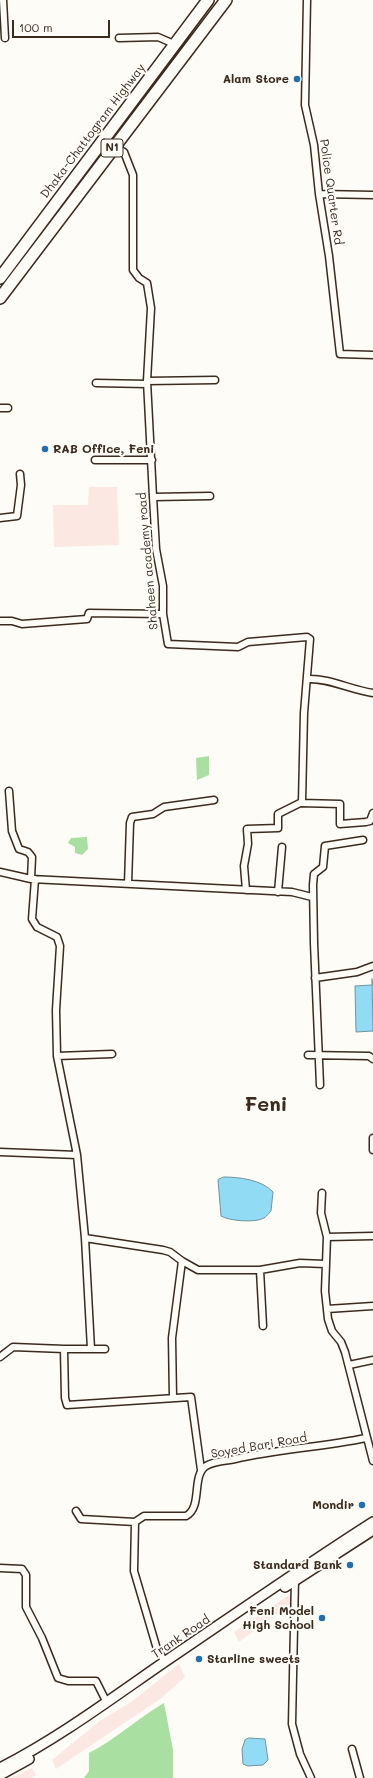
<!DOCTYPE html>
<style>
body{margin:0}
#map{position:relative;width:373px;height:1778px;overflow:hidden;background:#fdfcf7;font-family:Mali,sans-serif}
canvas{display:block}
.scale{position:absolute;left:12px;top:20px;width:98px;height:18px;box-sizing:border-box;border:2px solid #3b2a1e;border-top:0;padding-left:5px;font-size:12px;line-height:14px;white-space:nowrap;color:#3b2a1e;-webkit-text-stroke:3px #fdfcf7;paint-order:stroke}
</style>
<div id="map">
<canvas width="373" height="1778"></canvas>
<div class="scale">100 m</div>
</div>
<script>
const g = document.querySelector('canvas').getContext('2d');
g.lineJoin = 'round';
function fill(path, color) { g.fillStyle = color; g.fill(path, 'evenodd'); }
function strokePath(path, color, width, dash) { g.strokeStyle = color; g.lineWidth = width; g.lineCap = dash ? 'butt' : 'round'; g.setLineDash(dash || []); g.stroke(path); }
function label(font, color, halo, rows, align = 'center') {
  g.font = font + ' Mali,sans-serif'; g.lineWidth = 4; g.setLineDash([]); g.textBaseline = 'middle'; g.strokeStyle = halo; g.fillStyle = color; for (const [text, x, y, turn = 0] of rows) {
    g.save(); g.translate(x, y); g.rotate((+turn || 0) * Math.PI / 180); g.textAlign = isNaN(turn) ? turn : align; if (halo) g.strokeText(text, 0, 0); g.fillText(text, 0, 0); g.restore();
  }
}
const built = new Path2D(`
 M89,487H117L119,545L54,547L53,505H88Z
 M289,1595L292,1603L239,1642L234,1632Z
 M179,1664L185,1677L160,1699L56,1769L52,1760L101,1720L131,1702Z
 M32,1768L36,1775L31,1778H11Z`);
const green = new Path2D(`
 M209,756V775L197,780L196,758Z
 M87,837L88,849L82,855L75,853V847L68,843L71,838Z
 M164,1703L173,1750V1778H84L89,1771V1753C116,1739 138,1718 164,1703Z`);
const water = new Path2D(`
 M372,979L373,1031L356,1032L355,986L372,985Z
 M224,1177C240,1177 262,1180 273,1192L271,1211C269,1213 267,1216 264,1218C256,1223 229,1221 221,1216L218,1180Z
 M249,1738L265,1739L268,1760L263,1765L248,1766L243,1764L242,1749L245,1740Z`);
const street = new Path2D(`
 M3,0L5,38
 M307,0L305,105L314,145L319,194L329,256L340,354L373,355
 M119,38L158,37L174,44
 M114,146L124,152L133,175V270L139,278L147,283L151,308L147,381L153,497L156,549L163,586V614L168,644L238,647L248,642L307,637L310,639L304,713L302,802L278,814V828L247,829L248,844L244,866L246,890
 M319,194L373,195
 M147,381L215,380
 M96,383L147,384
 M0,408H8
 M95,460H152
 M153,497L210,496
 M0,518L17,516L21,485L20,474
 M0,621H12L22,624L87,619L89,613L163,614
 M308,679C329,678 351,690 373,693
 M9,791L12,831L19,849L28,852L32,857L31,879
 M301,803L340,804V824L366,822L370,821L373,813
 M0,872L31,879L292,892L312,897
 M35,879L32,919L37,927L57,937L60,946L56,1010L57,1056L77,1155L85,1238L91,1349
 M128,884L130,823L132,817L153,814L164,807L214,800
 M278,892L282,847
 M315,978L357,972L373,966
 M308,1055L369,1056L373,1059
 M57,1056L112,1054
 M320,1085L314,943L313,885L314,874L323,867L325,846L363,840
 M373,1138V1150
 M0,1152L77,1155
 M322,1193L321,1213L327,1237L325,1291L328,1319L332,1331L341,1342L345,1352L373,1461
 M327,1237L373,1236
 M85,1238L163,1250L170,1252L182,1261L198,1270H260L300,1263L325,1264
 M260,1270L263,1326
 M327,1309L373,1306
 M64,1349L65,1398L67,1405L191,1397L201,1470
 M0,1357L13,1347L64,1349H105
 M349,1365L373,1360
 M173,1398L172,1338L182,1261
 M76,1511L81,1519L135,1522L144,1516H186C203,1507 191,1476 206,1466C213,1461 226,1461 235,1459C278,1449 323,1447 366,1438
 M135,1522L134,1571L157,1649L165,1662
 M0,1568L22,1569L26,1575V1607L42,1638L58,1678L68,1681H96L107,1703
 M295,1578L292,1724L300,1754L311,1778
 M352,1749L360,1778`);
const secondary = new Path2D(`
 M285,1587L373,1530
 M0,1768C57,1739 108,1701 160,1665C231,1617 301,1568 373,1522
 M0,1775L29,1759`);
const highway = new Path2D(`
 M0,278L208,0
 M0,298L226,0`);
const markers = [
 [297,79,4,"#1f6fb2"],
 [45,449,4,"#1f6fb2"],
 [362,1505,4,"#1f6fb2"],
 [350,1565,4,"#1f6fb2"],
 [322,1618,4,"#1f6fb2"],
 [199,1659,4,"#1f6fb2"]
];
const shields = [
 [112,148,22]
];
const shieldNames = [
 ["N1",112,148]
];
const poiNames = [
 ["Alam Store",289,79],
 ["RAB Office, Feni",53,449,"left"],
 ["Mondir",354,1505],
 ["Standard Bank",342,1565],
 ["Feni Model",314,1611],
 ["High School",314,1625],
 ["Starline sweets",207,1659,"left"]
];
const streetNames = [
 ["Dhaka-Chattogram Highway",93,131,-53],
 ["Police Quarter Rd",331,192,82],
 ["Shaheen academy road",148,561,-95],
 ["Soyed Bari Road",259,1446,-10],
 ["Trank Road",181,1637,-34]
];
const townNames = [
 ["Feni",266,1105]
];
fill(built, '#fbe8e3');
fill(green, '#aadfa2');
fill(water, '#92dbf4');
strokePath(water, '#6f949e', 1);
strokePath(street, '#3b2a1e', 9);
strokePath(secondary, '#3b2a1e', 12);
strokePath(highway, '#3b2a1e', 14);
strokePath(street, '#fdfcf7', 6);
strokePath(secondary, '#fdfcf7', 9);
strokePath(highway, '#fdfcf7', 11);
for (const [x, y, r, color] of markers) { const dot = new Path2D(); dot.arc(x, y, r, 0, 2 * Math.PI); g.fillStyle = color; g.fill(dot); strokePath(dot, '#fdfcf7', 1.5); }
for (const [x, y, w] of shields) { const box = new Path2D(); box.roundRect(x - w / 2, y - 9, w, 18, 3); g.fillStyle = '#fdfcf7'; g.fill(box); strokePath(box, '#3b2a1e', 1); }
label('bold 11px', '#3b2a1e', null, shieldNames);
label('bold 12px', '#3b2a1e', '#fdfcf7', poiNames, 'right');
label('12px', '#3b2a1e', '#fdfcf7', streetNames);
label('bold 20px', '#3b2a1e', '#fdfcf7', townNames);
</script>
